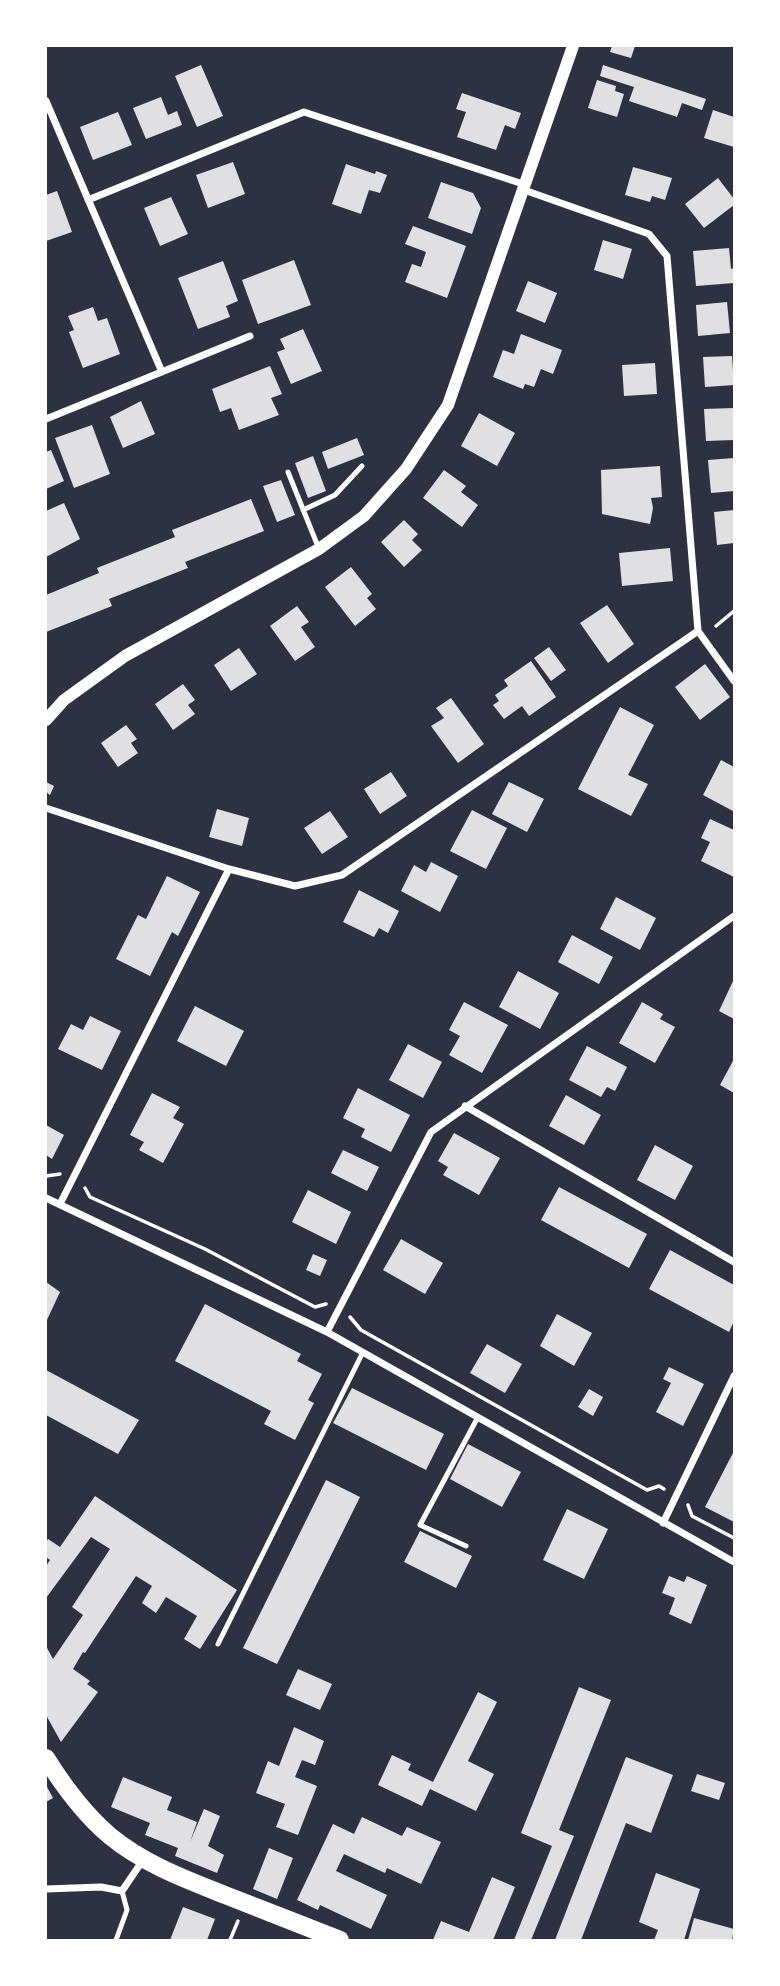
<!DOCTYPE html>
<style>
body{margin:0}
#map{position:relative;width:780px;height:1986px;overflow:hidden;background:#2d3142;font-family:Ubuntu,sans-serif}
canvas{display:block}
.frame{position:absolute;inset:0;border:47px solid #fff;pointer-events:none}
</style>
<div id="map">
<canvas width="780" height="1986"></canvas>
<div class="frame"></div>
</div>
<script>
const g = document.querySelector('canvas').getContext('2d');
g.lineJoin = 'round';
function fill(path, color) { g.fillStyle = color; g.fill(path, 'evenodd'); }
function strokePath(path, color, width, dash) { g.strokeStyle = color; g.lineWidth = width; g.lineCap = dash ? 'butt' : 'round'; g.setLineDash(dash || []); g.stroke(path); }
const building = new Path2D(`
 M612,46H635L631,58L610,52Z
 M201,65L223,116L197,127L175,76Z
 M603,65L706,99L702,110L682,103L677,117L629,101L634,87L600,76Z
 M597,80L616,86L615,91L624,94L617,117L588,108Z
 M462,93L521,113L515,129L505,125L496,150L457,137L466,112L456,109Z
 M161,97L168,115L177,111L182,125L146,139L133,108Z
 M713,110L734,117V147L704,138Z
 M118,112L132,145L93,160L80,127Z
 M233,162L245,194L208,208L196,175Z
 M346,164L375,174L376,171L387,175L380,193L369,190L361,214L332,204Z
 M633,167L672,178L665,200L652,196L650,202L625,195Z
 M718,178L734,199V205L704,228L685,204Z
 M441,182L473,193L481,208L472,234L428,218Z
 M57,191L72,232L46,241V195Z
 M171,197L188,234L160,246L144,208Z
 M413,226L466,246L447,298L405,282L412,264L421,267L426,252L405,244Z
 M603,240L632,249L623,279L594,270Z
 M729,248L731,269L734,268V283L696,286L693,251Z
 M294,260L311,305L258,324L242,280Z
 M223,261L238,301L226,306L230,317L198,329L178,278Z
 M528,281L557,293L545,323L516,311Z
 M727,302L730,333L698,336L696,305Z
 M93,307L98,321L107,318L120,354L83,368L69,332L74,330L68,316Z
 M303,329L322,371L291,384L277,352L285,349L280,339Z
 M521,334L562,350L553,374L541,369L534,387L525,384L523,389L493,377L503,350L514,354Z
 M732,356L734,385L705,387L703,357Z
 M655,363L657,394L624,396L622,365Z
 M270,366L282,394L271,398L279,415L239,430L231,408L220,412L212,389Z
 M141,401L155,434L123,448L110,417Z
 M734,408V440L706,441L704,409Z
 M479,413L515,433L497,466L461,446Z
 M92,425L110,474L74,488L55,438Z
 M357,438L364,455L328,469L322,452Z
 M51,450L64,481L46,489V452Z
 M313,456L326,491L308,498L295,463Z
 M734,458V491L711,493L708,460Z
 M660,466L662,497L651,498L653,508L650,524L602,514L601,470Z
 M444,470L466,486L461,492L478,505L462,527L423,498Z
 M281,480L295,515L277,522L263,486Z
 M251,499L264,531L185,562L188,568L109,599L112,606L46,632V595L99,573L97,568L175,537L172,530Z
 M64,503L80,539L46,557V511Z
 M734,510V543L717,545L714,512Z
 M404,520L418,534L412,540L422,550L404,567L381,542Z
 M670,548L673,581L622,586L619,553Z
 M351,567L372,594L367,598L376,609L355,626L325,587Z
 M607,605L634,644L608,663L580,623Z
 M297,606L309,622L301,627L315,647L295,661L270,626Z
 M549,647L566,670L551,681L534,658Z
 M239,648L257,674L231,691L214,665Z
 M531,661L556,697L529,716L522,706L504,719L493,705L499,701L495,695L508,686L504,680Z
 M705,664L730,697L700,720L675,687Z
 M183,684L195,700L188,705L195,714L173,730L155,704Z
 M451,698L484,744L458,763L431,726L444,718L436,708Z
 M620,707L654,725L628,775L648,784L631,816L578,789Z
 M126,725L137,739L131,743L138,753L118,767L101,743Z
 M721,760L734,767L733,811L703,795Z
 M391,772L407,796L380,814L364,789Z
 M46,782L54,786L50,795L46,792Z
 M509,782L544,799L527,832L492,814Z
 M217,809L249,818L242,846L209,837Z
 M472,810L507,828L486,869L450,851Z
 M330,811L348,837L322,854L304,828Z
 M710,819L734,830V877L701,861L710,842L701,838Z
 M431,862L458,876L440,912L401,891L414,865L426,872Z
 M167,876L200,892L178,936L172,932L150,976L116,959L138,915L146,919Z
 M359,890L399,911L388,933L379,928L374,937L343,922Z
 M616,897L656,918L640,950L600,929Z
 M572,935L613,957L599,984L558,962Z
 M518,971L559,993L540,1029L499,1007Z
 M734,979V1019L719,1011Z
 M464,1002L508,1025L482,1073L449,1055L460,1036L449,1030Z
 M642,1002L663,1014L660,1019L675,1027L655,1063L619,1043Z
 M195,1006L244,1031L226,1066L177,1041Z
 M90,1016L121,1031L102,1070L58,1049L71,1024L83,1030Z
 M408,1044L442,1062L423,1098L389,1080Z
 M587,1046L627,1067L615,1091L607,1087L601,1097L569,1080Z
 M734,1059V1093L720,1085Z
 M358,1088L410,1115L391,1152L361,1137L365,1129L343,1118Z
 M152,1093L180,1107L173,1118L184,1124L163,1163L139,1150L144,1142L130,1135Z
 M566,1095L601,1115L584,1145L549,1126Z
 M46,1125L64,1135L52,1159L46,1155Z
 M454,1133L500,1158L479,1195L443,1175L448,1167L438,1161Z
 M655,1145L693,1166L675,1200L637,1180Z
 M343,1150L379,1167L367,1191L331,1173Z
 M559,1187L647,1234L629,1268L541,1220Z
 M308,1190L351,1212L336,1244L292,1222Z
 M401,1239L443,1263L425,1294L383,1270Z
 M670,1250L734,1285V1321L729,1332L649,1289Z
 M313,1254L327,1260L320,1276L306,1270Z
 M46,1282L60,1292L46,1322Z
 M205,1304L301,1354L297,1361L322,1374L308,1400L314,1403L295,1440L264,1424L271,1411L175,1361Z
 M557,1314L592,1333L574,1366L540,1346Z
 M487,1344L522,1364L505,1393L470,1373Z
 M669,1367L704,1384L683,1426L656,1412L671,1383L663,1379Z
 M46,1370L139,1420L118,1454L46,1415Z
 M352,1388L444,1434L426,1470L333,1423Z
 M589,1389L603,1397L593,1416L578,1407Z
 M468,1444L521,1472L502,1507L450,1479Z
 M734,1451V1522L705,1507Z
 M326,1480L360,1497L277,1664L243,1648Z
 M95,1496L237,1590L200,1649L184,1639L197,1616L166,1597L156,1613L142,1603L152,1586L136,1576L85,1653L83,1652L73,1669L90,1681L87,1684L98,1692L61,1742L46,1715V1646L53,1659L83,1615L72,1607L110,1549L91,1537L46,1598V1566L50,1560L46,1557V1542L48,1539L60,1547Z
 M567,1509L608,1529L584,1579L543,1560Z
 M420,1531L472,1556L456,1588L404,1562Z
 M669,1576L684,1582L687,1576L707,1585L691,1624L669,1614L675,1598L662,1593Z
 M298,1669L332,1684L320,1710L286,1695Z
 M579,1687L611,1700L559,1830L574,1836L531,1940H514L552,1846L521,1833Z
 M478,1692L497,1702L468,1761L494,1774L476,1811L430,1789L422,1806L378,1785L392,1755L411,1764L408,1770L433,1782Z
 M294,1727L324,1741L315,1765L302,1760L295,1777L317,1786L298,1835L276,1827L285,1804L256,1793L268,1761L279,1766Z
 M626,1757L673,1775L651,1833L626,1823L581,1940H555Z
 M697,1774L725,1783L719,1800L691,1791Z
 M123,1777L172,1797L167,1810L197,1822L190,1842L204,1809L220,1816L208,1846L224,1855L217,1873L175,1856L178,1848L145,1835L150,1823L111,1807Z
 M46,1785L53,1798L46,1802Z
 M362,1817L402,1836L407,1827L441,1842L421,1884L387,1868L385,1873L344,1854L336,1871L387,1895L371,1929L320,1905L318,1910L297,1900L333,1824L354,1834Z
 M269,1848L293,1858L277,1899L253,1889Z
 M656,1873L700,1889L684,1940H654L658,1930L639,1922Z
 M492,1877L515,1887L493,1940H433L441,1921L469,1932Z
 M183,1907L215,1919L207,1940H170Z
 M694,1918L734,1929L732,1940H688Z`);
const path = new Path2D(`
 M716,626L734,611
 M46,1176L60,1174
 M85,1188L90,1197L205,1249L315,1307L326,1304
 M350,1317L361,1330L647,1490L659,1486L664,1489
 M688,1505L692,1516L734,1538
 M230,1940L238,1921`);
const service = new Path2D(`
 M288,472L319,549
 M303,510L335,495L362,466
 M466,1546L420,1525L478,1417
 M218,1644L363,1352
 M116,1940L127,1910L122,1891`);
const minor = new Path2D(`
 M46,101L162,372
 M88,200L304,112L526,185
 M46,419L250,336
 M698,631L734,681
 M46,808L229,869L295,886L342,875L698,631L667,256L649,234L524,190
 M465,1106L734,1262
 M46,1198L327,1332L734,1562
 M60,1204L229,869
 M327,1332L431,1132L734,916
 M663,1523L734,1376
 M46,1889L101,1887L122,1891L143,1860`);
const tertiary = new Path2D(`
 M46,720L64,700L125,656L319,549L364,516L406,469L448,405L573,46`);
const primary = new Path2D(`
 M46,1758C64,1787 84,1814 110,1836C144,1864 185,1879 225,1895C263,1910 302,1925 340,1940`);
fill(building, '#e0e0e3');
strokePath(path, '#fff', 3.5);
strokePath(service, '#fff', 5);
strokePath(minor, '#fff', 7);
strokePath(tertiary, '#fff', 12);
strokePath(primary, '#fff', 18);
</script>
